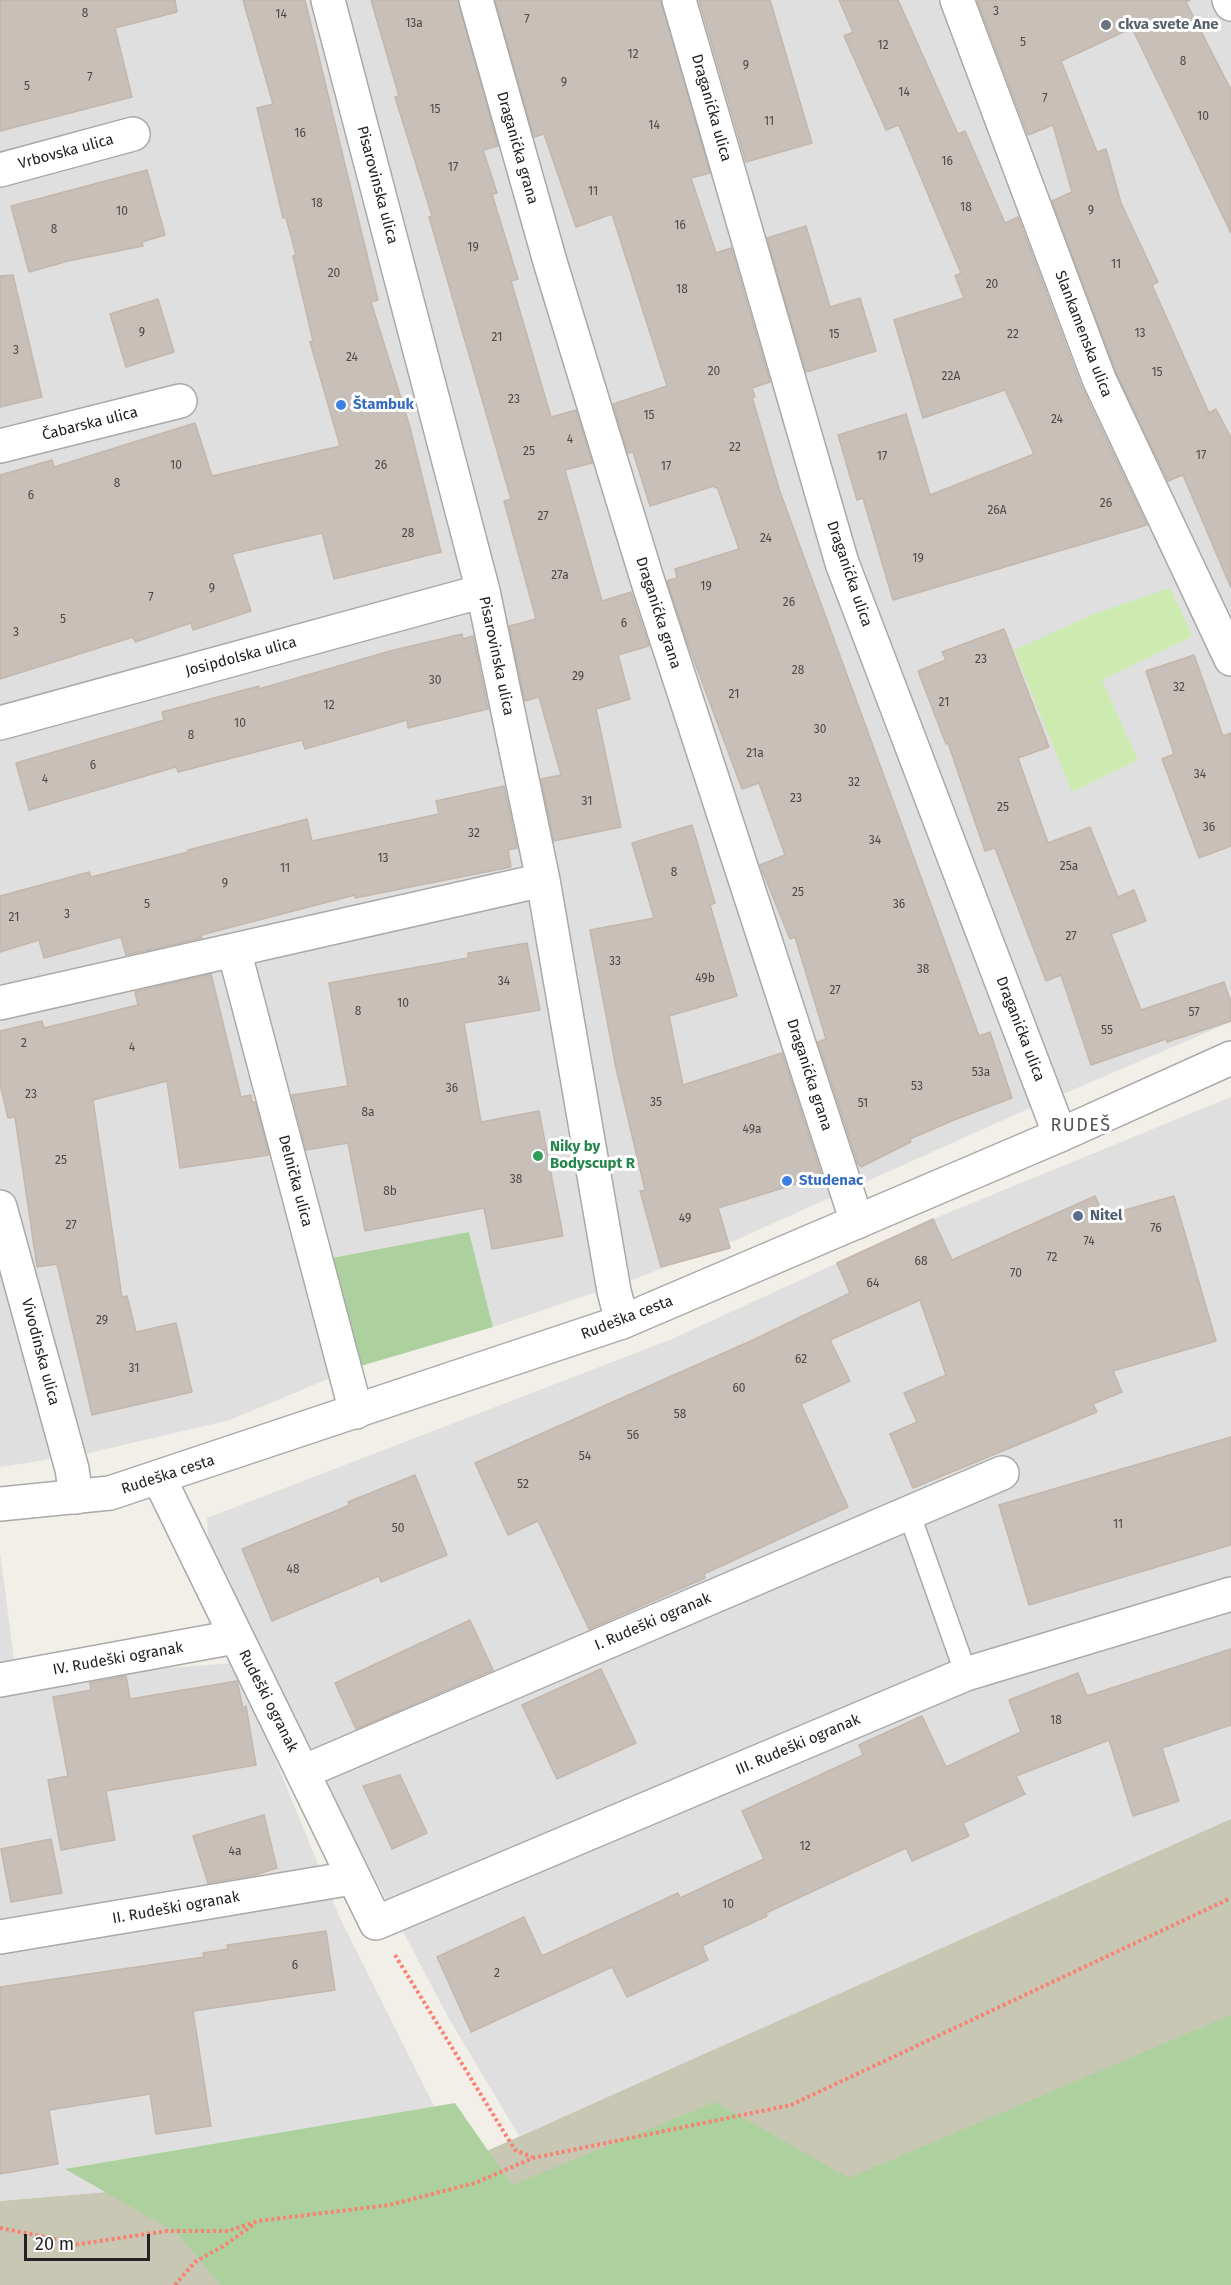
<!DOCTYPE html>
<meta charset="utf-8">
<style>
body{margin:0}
#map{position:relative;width:1231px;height:2285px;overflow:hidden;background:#f2efe9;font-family:"Fira Sans",sans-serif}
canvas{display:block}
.scale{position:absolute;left:24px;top:2234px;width:126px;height:27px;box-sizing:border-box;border:3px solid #222;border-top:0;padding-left:8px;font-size:18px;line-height:21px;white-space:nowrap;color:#222;-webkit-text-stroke:4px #fff;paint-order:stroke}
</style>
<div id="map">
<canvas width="1231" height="2285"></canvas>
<div class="scale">20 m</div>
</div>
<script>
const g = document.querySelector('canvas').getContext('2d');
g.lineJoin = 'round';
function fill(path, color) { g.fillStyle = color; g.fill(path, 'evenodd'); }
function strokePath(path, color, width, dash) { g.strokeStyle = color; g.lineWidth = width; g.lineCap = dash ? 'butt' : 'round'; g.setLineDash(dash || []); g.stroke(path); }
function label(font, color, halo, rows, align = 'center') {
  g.font = font + ' "Fira Sans",sans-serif'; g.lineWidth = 6; g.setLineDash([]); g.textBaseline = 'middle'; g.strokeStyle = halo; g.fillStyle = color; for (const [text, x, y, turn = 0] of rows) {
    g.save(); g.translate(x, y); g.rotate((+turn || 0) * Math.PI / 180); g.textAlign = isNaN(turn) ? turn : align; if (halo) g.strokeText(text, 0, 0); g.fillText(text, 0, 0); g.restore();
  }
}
const residential = new Path2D(`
 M0,0H1231V1022L1019,1113L736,1240L632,1280L493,1327L469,1232L354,1368L230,1420L85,1454L0,1467Z
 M1231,1097V1826L519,2136L448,2017L309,1753L209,1545L207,1518L672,1339L933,1219Z
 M0,1552L18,1690L138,1670L236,1663L340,1918L462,2162L0,2201Z`);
const construction = new Path2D(`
 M1231,1819V2285H0V2201L462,2162Z`);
const grass = new Path2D(`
 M1170,588L1193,636L1102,680L1138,760L1072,792L1014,650L1094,614Z`);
const forest = new Path2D(`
 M469,1232L493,1327L354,1368L327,1259Z
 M1231,2015V2285H221L177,2233L65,2169L455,2103L512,2185L715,2102L849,2178Z`);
const building = new Path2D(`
 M0,0H175L177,12L115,28L132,97L0,131Z
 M243,0H305L378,300L371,302L409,424L441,552L334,579L322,533L232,554L251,611L193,630L191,623L135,642L133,637L0,679V475L52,460L54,467L195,423L212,476L340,446L310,342L313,341L293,256L296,255L286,218H283L257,108L273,104Z
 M371,0H458L498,146L483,150L497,193L492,194L518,279L511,281L551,417L576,410L592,463L565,470L602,601L631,592L649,646L618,655L630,699L596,709L621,827L554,841L541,779L561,775L539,697L525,701L509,626L536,619L504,501L511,499L429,217L432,216L395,97L399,96Z
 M495,0H661L710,173L691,178L716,253L731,248L770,382L752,388L755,397H752L779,489L979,1036L990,1032L1012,1098L954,1120L910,1139L911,1142L861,1167L858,1164L818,1042L826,1039L795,937L790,939L760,865L785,855L759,783L742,789L685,636L667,581L677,578L675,569L739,549L717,487L715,488L714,486L650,506L633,452L628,453L613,404L667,386L612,214L576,227L544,134L534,137Z
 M699,0H770L812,143L746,162Z
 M839,0H898L958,134L965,131L1005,223L1018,217L1081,386L1147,525L893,600L863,498L857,500L838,435L906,414L930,495L1034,454L1005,390L923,418L894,320L964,298L955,276L961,273L899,125L886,130L844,36L853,32Z
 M977,0H1190L1186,2L1231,90V233L1132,28L1061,61L1097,152L1106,149L1121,203L1158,282L1152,285L1209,413L1216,409L1231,438V588L1183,475L1168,481L1116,372L1052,201L1072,192L1053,125L1028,135Z
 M147,170L165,235L142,242L143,246L68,261L29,272L11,206Z
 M806,226L830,307L860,298L876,351L806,372L767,238Z
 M13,275L42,397L0,407V276Z
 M158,299L174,352L126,367L110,314Z
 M1004,629L1049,747L1018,758L1048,843L1090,827L1118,897L1134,890L1146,921L1111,934L1141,1010L1224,982L1231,1002V1021L1167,1042L1166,1039L1091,1065L1061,975L1046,981L995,848L985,851L948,743L946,744L918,671L946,660L942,652Z
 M462,634L463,639L473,636L488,709L408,728L407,720L305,749L302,740L178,772L176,767L29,810L16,763L164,720L162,712L259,686V689L390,651Z
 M1194,655L1223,736L1231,733V846L1199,858L1162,759L1174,754L1146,671Z
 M504,786L517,848L508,850L511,867L355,898V895L201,935L202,938L126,955L121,937L44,958L39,940L0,952V896L89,872L91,877L188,852V850L307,819L312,841L439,814L436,801Z
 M692,825L715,903L710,905L737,996L669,1016L683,1085L782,1053L822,1176L718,1208L730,1248L661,1267L640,1191L645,1190L616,1068L590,930L654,918L632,843Z
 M527,943L540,1010L464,1023L481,1122L539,1111L563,1236L492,1249L484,1208L365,1231L348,1143L306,1150L292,1095L348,1086L329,983L468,958V953Z
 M211,974L241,1097L251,1095L252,1102H255L269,1155L180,1168L167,1081L93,1100L122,1297L127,1296L136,1332L176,1323L192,1392L92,1415L57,1264L37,1267L15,1117L8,1118L0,1084V1031L42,1021L44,1028L138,1005L135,992Z
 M1095,1196L1104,1216L1174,1196L1216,1341L1113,1371L1122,1392L1093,1404L1097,1412L913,1488L890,1434L917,1422L904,1393L946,1375L920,1300L830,1340L850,1381L801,1404L848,1507L704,1574L705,1578L589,1629L538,1521L508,1535L475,1463L753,1340L850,1293L837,1263L933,1219L952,1260Z
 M1231,1437V1545L1029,1605L999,1505Z
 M415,1475L447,1555L381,1582L379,1576L272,1621L242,1549L350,1505L348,1502Z
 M470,1620L493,1670L356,1729L335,1683Z
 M1231,1649V1725L1162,1748L1179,1801L1133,1816L1109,1740L1016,1776L1025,1794L963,1823L969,1836L912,1861L906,1848L766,1913L767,1916L702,1946L708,1960L627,1997L612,1967L471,2032L437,1957L524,1917L542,1956L678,1893L680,1898L764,1859L742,1811L863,1755L859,1745L922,1716L946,1767L1021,1732L1009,1700L1078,1673L1087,1696Z
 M601,1669L636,1743L557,1779L522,1705Z
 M126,1676L130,1699L237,1681L243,1708L246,1706L256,1765L106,1791L115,1840L61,1850L48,1780L68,1776L53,1697L91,1690L90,1683Z
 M400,1775L427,1833L392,1849L363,1786Z
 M264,1815L277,1868L255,1875L208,1883L193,1836Z
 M51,1839L62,1893L11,1902L1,1849Z
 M326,1931L335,1990L193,2011L211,2126L156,2134L150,2094L49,2110L58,2164L0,2174V1987L204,1957L203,1953L228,1949L227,1945Z`);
const path = new Path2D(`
 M395,1955L515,2150L532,2157
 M0,2228L51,2238L73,2245L166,2231H228L258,2221L389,2205L475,2183L533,2158L791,2105L1231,1898
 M175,2285L195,2262L225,2245L254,2224`);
const service = new Path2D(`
 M909,1513L966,1674`);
const minor = new Path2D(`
 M328,0L483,591L543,880L614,1291L622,1322
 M476,0L551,265L648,582L857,1222
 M679,0L842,563L1060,1135
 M957,0L1099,379L1231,659
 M1229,0L1231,4
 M0,170L133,134
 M0,446L180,401
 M0,723L483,591
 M234,950L356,1412
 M0,1003L543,880
 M0,1207L72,1469L76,1497
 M159,1478L376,1923L966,1674L1231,1594
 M0,1680L235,1637
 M303,1772L1002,1473
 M0,1937L352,1878`);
const tertiary = new Path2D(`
 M0,1504L110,1493L622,1322L1060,1135L1231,1058`);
const markers = [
 [1106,25,6,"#6b7280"],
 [341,405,6,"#3f7fe0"],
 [538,1156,6,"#2e9e5b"],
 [787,1181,6,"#3f7fe0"],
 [1078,1216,6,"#5c6f8a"]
];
const numberNames = [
 ["3",996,12],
 ["8",85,14],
 ["14",281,15],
 ["7",527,20],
 ["13a",414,24],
 ["5",1023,43],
 ["12",883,46],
 ["12",633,55],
 ["8",1183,62],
 ["9",746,66],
 ["7",90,78],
 ["9",564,83],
 ["5",27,87],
 ["14",904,93],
 ["7",1045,99],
 ["15",435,110],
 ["10",1203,117],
 ["11",769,122],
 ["14",654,126],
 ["16",300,134],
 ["16",947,162],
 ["17",453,168],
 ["11",593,192],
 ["18",317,204],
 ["18",966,208],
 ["9",1091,211],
 ["10",122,212],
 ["16",680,226],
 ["8",54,230],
 ["19",473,248],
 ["11",1116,265],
 ["20",334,274],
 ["20",992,285],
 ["18",682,290],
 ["9",142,333],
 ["13",1140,334],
 ["15",834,335],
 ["22",1013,335],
 ["21",497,338],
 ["3",16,351],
 ["24",352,358],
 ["20",714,372],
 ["15",1157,373],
 ["22A",951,377],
 ["23",514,400],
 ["15",649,416],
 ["24",1057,420],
 ["4",570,440],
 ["22",735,448],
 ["25",529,452],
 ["17",1201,456],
 ["17",882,457],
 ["10",176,466],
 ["26",381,466],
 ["17",666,467],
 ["8",117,484],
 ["6",31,496],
 ["26",1106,504],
 ["26A",997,511],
 ["27",543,517],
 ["28",408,534],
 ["24",766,539],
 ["19",918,559],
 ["27a",560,576],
 ["19",706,587],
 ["9",212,589],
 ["7",151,598],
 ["26",789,603],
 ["5",63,620],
 ["6",624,624],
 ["3",16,633],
 ["23",981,660],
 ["28",798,671],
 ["29",578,677],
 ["30",435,681],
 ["32",1179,688],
 ["21",734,695],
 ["21",944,703],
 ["12",329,706],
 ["10",240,724],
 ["30",820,730],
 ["8",191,736],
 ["21a",755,754],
 ["6",93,766],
 ["34",1200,775],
 ["4",45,780],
 ["32",854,783],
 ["23",796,799],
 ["31",587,802],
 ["25",1003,808],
 ["36",1209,828],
 ["32",474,834],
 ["34",875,841],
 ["13",383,859],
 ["25a",1069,867],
 ["11",285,869],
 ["8",674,873],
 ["9",225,884],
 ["25",798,893],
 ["5",147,905],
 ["36",899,905],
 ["3",67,915],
 ["21",14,918],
 ["27",1071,937],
 ["33",615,962],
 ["38",923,970],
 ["49b",705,979],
 ["34",504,982],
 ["27",835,991],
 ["10",403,1004],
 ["8",358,1012],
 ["57",1194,1013],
 ["55",1107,1031],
 ["2",24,1044],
 ["4",132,1048],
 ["53a",981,1073],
 ["53",917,1087],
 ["36",452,1089],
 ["23",31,1095],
 ["35",656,1103],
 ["51",863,1104],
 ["8a",368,1113],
 ["49a",752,1130],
 ["25",61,1161],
 ["38",516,1180],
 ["8b",390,1192],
 ["49",685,1219],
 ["27",71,1226],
 ["76",1156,1229],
 ["74",1089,1242],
 ["72",1052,1258],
 ["68",921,1262],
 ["70",1016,1274],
 ["64",873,1284],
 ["29",102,1321],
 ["62",801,1360],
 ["31",134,1369],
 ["60",739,1389],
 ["58",680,1415],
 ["56",633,1436],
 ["54",585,1457],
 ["52",523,1485],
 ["11",1118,1525],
 ["50",398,1529],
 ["48",293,1570],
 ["18",1056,1721],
 ["12",805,1847],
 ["4a",235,1852],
 ["10",728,1905],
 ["6",295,1966],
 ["2",497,1974]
];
const worshipNames = [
 ["ckva svete Ane",1118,25]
];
const streetNames = [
 ["Draganićka ulica",711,108,74],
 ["Draganićka grana",517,148,74],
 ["Vrbovska ulica",66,152,-15],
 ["Pisarovinska ulica",377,185,75],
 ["Slankamenska ulica",1083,334,69],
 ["Čabarska ulica",90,424,-14],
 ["Draganićka ulica",849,574,71],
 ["Draganićka grana",658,613,72],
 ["Pisarovinska ulica",496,656,78],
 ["Josipdolska ulica",241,657,-15],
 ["Draganićka ulica",1020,1029,69],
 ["Draganićka grana",809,1075,72],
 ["Delnička ulica",295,1181,75],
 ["Rudeška cesta",627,1318,-21],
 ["Vivodinska ulica",40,1352,75],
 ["Rudeška cesta",168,1475,-18],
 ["I. Rudeški ogranak",653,1622,-23],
 ["IV. Rudeški ogranak",118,1659,-10],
 ["Rudeški ogranak",268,1701,63],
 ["III. Rudeški ogranak",798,1745,-23],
 ["II. Rudeški ogranak",176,1908,-10]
];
const shopNames = [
 ["Štambuk",353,405],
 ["Studenac",799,1181]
];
const leisureNames = [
 ["Niky by",550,1147],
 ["Bodyscupt R",550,1164]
];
const serviceNames = [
 ["Nitel",1090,1216]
];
const quarterNames = [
 ["RUDEŠ",1081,1126]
];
fill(residential, '#e0dfdf');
fill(construction, '#c7c7b4');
fill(grass, '#cdebb0');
fill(forest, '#add19e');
fill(building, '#c7bfb8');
strokePath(building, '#c4b6ab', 1.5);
strokePath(service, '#a9a9a9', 24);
strokePath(minor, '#a9a9a9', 36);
strokePath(tertiary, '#a9a9a9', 36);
strokePath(path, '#fa8072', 4, [3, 3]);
strokePath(service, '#fff', 21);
strokePath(minor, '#fff', 33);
strokePath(tertiary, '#fff', 33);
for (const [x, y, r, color] of markers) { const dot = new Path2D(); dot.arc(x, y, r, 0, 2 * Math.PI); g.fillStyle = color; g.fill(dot); strokePath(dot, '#fff', 2); }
label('12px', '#4b4948', null, numberNames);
label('bold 15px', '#5b616d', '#fff', worshipNames, 'left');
label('15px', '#222', '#fff', streetNames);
label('bold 15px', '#366cbe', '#fff', shopNames, 'left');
label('bold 15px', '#27864d', '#fff', leisureNames, 'left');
label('bold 15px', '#4e5e75', '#fff', serviceNames, 'left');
g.letterSpacing = '1.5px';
label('18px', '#555', '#fff', quarterNames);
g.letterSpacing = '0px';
</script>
